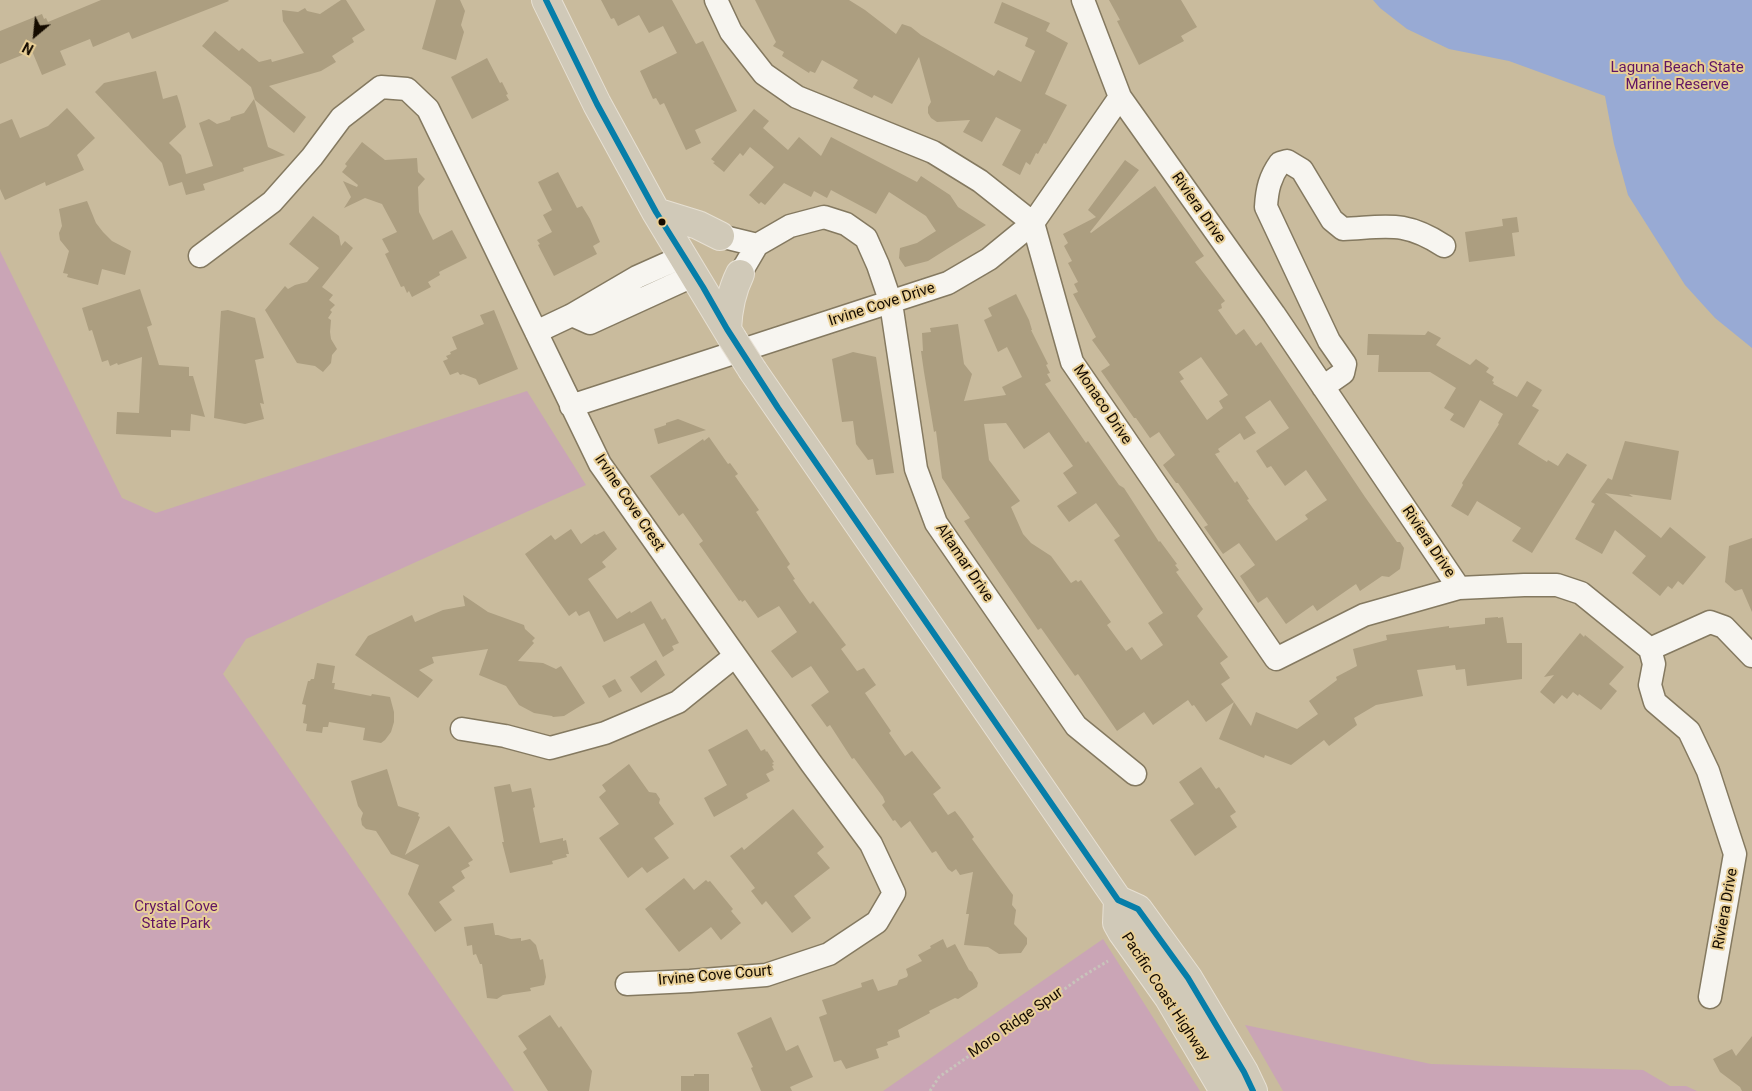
<!DOCTYPE html>
<style>
body{margin:0}
#map{position:relative;width:1752px;height:1091px;overflow:hidden;background:#c9bb9d;font-family:Roboto,sans-serif}
canvas{display:block}
.north{position:absolute;left:10px;top:10px;width:50px;height:50px;-webkit-text-stroke:4px #e8cf97;paint-order:stroke;rotate:208deg;font-size:14px;font-weight:700;line-height:20px;text-align:center;color:#140b00}
.north::after{content:'';display:block;margin:auto;width:18px;height:22px;background:#140b00;clip-path:polygon(50% 0,100% 100%,50% 72%,0 100%)}
</style>
<div id="map">
<canvas width="1752" height="1091"></canvas>
<div class="north">N</div>
</div>
<script>
const g = document.querySelector('canvas').getContext('2d');
g.lineJoin = 'round';
function fill(path, color) { g.fillStyle = color; g.fill(path, 'evenodd'); }
function strokePath(path, color, width, dash) { g.strokeStyle = color; g.lineWidth = width; g.lineCap = dash ? 'butt' : 'round'; g.setLineDash(dash || []); g.stroke(path); }
function label(font, color, halo, rows, align = 'center') {
  g.font = font + ' Roboto,sans-serif'; g.lineWidth = 4; g.setLineDash([]); g.textBaseline = 'middle'; g.strokeStyle = halo; g.fillStyle = color; for (const [text, x, y, turn = 0] of rows) {
    g.save(); g.translate(x, y); g.rotate((+turn || 0) * Math.PI / 180); g.textAlign = isNaN(turn) ? turn : align; if (halo) g.strokeText(text, 0, 0); g.fillText(text, 0, 0); g.restore();
  }
}
const green = new Path2D(`
 M0,251L122,498L156,513L527,391L586,485L246,639L223,674L514,1091H0Z
 M1103,939L1200,1091H883Z
 M1245,1025L1431,1064L1643,1070L1670,1086H1686L1697,1091H1283Z`);
const water = new Path2D(`
 M1373,0H1752V348L1715,318L1685,285L1628,195L1614,144L1605,96L1509,61L1449,49L1407,29L1380,8Z`);
const building = new Path2D(`
 M101,0H228L229,1L132,39L129,32L93,47L90,39L60,51L66,65L42,75L32,51L0,64V31L42,14L44,19L46,18L48,22Z
 M341,0H346L365,30L352,38L354,42L332,56L336,62L321,71L269,86L306,117L294,133L255,100L251,87L202,46L215,31L239,51L242,48L259,62L271,59L272,62L304,53L283,21L282,10L298,12L305,8L307,11L320,14Z
 M436,0H460L465,11L461,25L464,32L456,60L422,49Z
 M601,0H672L696,44L703,41L737,111L695,130L701,143L686,150L664,103L660,105L656,98L653,99L640,71L677,53L663,26L649,33L639,15L618,26L614,18L611,19Z
 M755,0H849L865,10L896,34L902,24L911,27L921,35L994,76L998,70L1021,82L1035,51L1025,46L1028,38L994,23L1002,2L1050,23L1046,31L1068,43L1045,94L1067,105L1046,144L1044,143L1038,154L1036,153L1030,165L1026,162L1020,175L1002,165L1021,130L996,117L982,142L963,132L970,120L937,122L931,118L928,113V107L931,102L919,57L892,104L874,95L872,98L853,88L858,80L822,60L815,73L810,71L809,73L782,56L784,52L773,46L776,42Z
 M1109,0H1181L1197,27L1181,36L1184,41L1139,65L1117,21L1120,20Z
 M487,58L500,83L502,82L508,94L506,95L509,100L472,119L451,77Z
 M156,71L163,99L177,95L180,104L186,127L169,143L181,155L186,174L213,166L199,123L209,119L217,124L230,120L231,117L244,113L254,99L268,147L285,155L243,168L244,171L203,184L205,190L186,195L182,182L169,186L162,163L95,92L104,83Z
 M67,108L95,138L77,155L84,170L46,186L45,182L5,200L0,189V124L12,119L20,138L48,126Z
 M754,109L769,121L763,128L788,150L799,137L821,156L831,137L917,182L921,176L950,195L958,207L986,225L947,249L946,247L947,249L928,261L905,267L899,258L900,248L917,243L936,231L926,216L889,192L876,214L831,190L827,198L814,191L811,197L784,183L765,205L761,202L759,204L749,195L774,167L750,147L743,156L740,153L724,172L713,163L715,162L711,159Z
 M362,142L385,160L417,158L418,172L425,179L418,187L419,212L433,240L452,230L467,258L439,272L440,275L428,282L431,287L412,297L409,291L407,293L404,286L401,287L385,254L389,252L382,239L397,232L382,204L365,198L344,208L351,197L343,181L357,187L358,185L342,172L347,166L345,164Z
 M1125,160L1139,170L1090,232L1091,233L1155,186L1204,256L1195,262L1225,301L1221,304L1222,308L1218,310L1236,335L1244,329L1256,346L1261,342L1365,497L1397,542H1400L1404,548L1400,569L1389,577L1382,576L1360,591L1356,584L1317,611L1313,605L1286,624L1267,597L1258,603L1240,576L1255,565L1239,543L1223,554L1204,527L1208,525L1178,483H1176L1163,465L1175,455L1159,432L1150,438L1136,418H1134L1101,371L1110,365L1092,340L1096,337L1073,294L1078,292L1074,284L1078,282L1068,263L1072,261L1064,246L1068,243L1063,234L1096,217L1088,210ZM1201,357L1228,395L1219,401L1223,408L1207,420L1180,381L1184,379L1179,372ZM1270,400L1289,428L1256,451L1267,468L1271,466L1285,486L1306,470L1327,500L1305,515L1308,519L1276,541L1247,500L1249,499L1237,481L1235,483L1215,454L1220,452L1218,449L1240,433L1244,440L1256,433L1245,417Z
 M558,172L577,208L582,206L590,219L600,242L593,246L597,254L554,276L538,245L540,244L537,240L552,232L543,215L552,210L538,182Z
 M87,201L96,223L103,232L112,241L131,251L125,275L102,269L98,285L67,277L68,274L63,273L69,251L60,240L59,233L62,226L59,209Z
 M313,216L339,236L341,246L345,241L353,248L322,287L333,295L329,300L335,305L330,310L332,312L328,318L331,320L330,332L331,339L337,349L332,355L331,363L323,372L315,366L297,363L265,310L285,286L288,289L295,285L307,282L319,268L289,244Z
 M1517,217L1519,232L1512,233L1515,256L1469,262L1465,232L1503,226L1502,219Z
 M140,289L152,325L147,327L159,365L189,367V376H193L205,417L191,414L190,431L171,430V437L116,434L117,412L139,413L142,357L118,365L117,363L110,366L108,360L102,362L92,330L89,331L82,308Z
 M1016,294L1029,320L1032,330H1031L1048,364L1046,365L1050,373L1047,374L1051,381L1045,384L1086,443L1088,441L1119,485L1124,488L1159,542L1160,541L1177,564L1175,565L1179,570L1176,572L1203,609L1197,616L1228,657L1220,663L1230,678L1221,684L1234,702L1206,722L1194,705L1192,706L1188,700L1153,725L1144,712L1117,731L1078,674L1075,676L1041,628L1038,630L964,521L970,518L942,478L936,431L934,432L924,372L921,351H923L922,333L931,332L930,328L958,324L964,364L972,374L964,401L1006,395L1002,387L1022,377L1007,347L998,352L984,320L992,316L988,308ZM1006,423L1024,449L1049,432L1073,466L1063,473L1077,493L1057,506L1069,522L1096,503L1120,536L1114,540L1163,613L1148,623L1163,645L1141,660L1132,647L1126,651L1107,625L1111,622L1081,580L1078,582L1076,580L1071,583L1051,556L1031,543L1023,534L1011,507L1020,501L989,460L984,424Z
 M228,310L255,318L264,358L255,360L264,404L260,403L264,419L245,424L214,418L221,311Z
 M494,310L518,369L479,385L476,379L463,374L460,375L458,372L450,375L443,361L448,359L446,356L451,354L450,352L457,349L452,337L484,324L480,315Z
 M1428,331L1441,338L1436,345L1470,365L1476,359L1489,368L1486,372L1494,377L1492,381L1494,382L1493,384L1517,397L1527,381L1542,390L1532,406L1539,410L1518,444L1547,462L1548,460L1558,466L1567,453L1587,465L1532,553L1512,541L1521,528L1477,501L1468,516L1451,506L1463,485L1462,483L1499,424L1498,423L1503,414L1480,400L1464,428L1450,420L1454,414L1444,408L1456,388L1430,372H1378L1379,355H1367L1368,334L1425,335Z
 M853,352L876,357L894,473L876,475L873,459L868,460L856,444L853,421L842,422L832,359Z
 M678,419L706,430L658,444L654,429L666,425V423Z
 M709,437L728,464L730,463L738,474L735,476L759,510L756,512L790,564L787,567L795,579L793,580L810,604L813,601L846,645L841,649L857,671L864,668L876,685L865,693L891,731L889,733L905,756L912,751L930,774L941,788L933,794L948,815L955,811L962,820L974,837L972,839L1013,895L1012,905L1016,910L1014,924L1027,938V944L1021,953L999,954L988,947L964,945L969,914H966L973,872L960,875L956,869L952,872L948,869L936,851L932,853L910,821L901,828L895,820L893,821L882,805L885,802L883,797L854,758L852,759L830,725L827,727L811,705L829,692L811,666L792,678L771,651L797,632L779,606L758,618L745,600L742,602L741,600L739,601L699,544L703,541L683,513L679,516L650,476L703,439L704,441Z
 M1625,441L1679,451L1671,500L1629,494L1633,497L1605,493L1661,538L1670,527L1706,557L1683,585L1678,581L1672,589L1668,586L1660,596L1632,573L1646,556L1615,530L1602,554L1575,539L1595,504L1591,502L1608,478L1612,480Z
 M571,529L581,544L595,534L596,535L604,531L617,549L602,562L606,567L588,579L617,619L630,611L631,613L651,601L662,620L665,618L679,643L672,646L674,650L663,657L644,623L604,642L589,611L579,616L576,611L569,616L525,554L551,535L555,540Z
 M1752,538V612L1742,589L1735,591L1725,582L1729,546Z
 M463,595L488,612L524,625L525,629L535,638L532,641L534,643L518,661L543,663L556,669L561,666L585,703L564,716L553,717L552,716L534,713L519,705L506,686L479,675L488,649L432,657L434,663L419,670L433,680L418,698L355,655L368,636L412,615L415,622L443,610L465,606Z
 M1498,617V618L1503,617L1507,643H1522V679L1467,686L1465,669L1456,670L1455,665L1417,670L1423,696L1376,705L1354,718L1357,725L1329,746L1324,740L1291,765L1265,755L1264,758L1219,739L1234,702L1251,726L1256,712L1297,729L1318,714L1309,701L1337,680L1336,677L1357,666L1353,649L1387,640L1386,635L1449,626V628L1485,624V618Z
 M1580,633L1584,637L1585,635L1624,667L1609,684L1617,691L1601,710L1579,694L1578,696L1573,692L1567,699L1562,695L1554,704L1540,692L1554,675L1544,677Z
 M656,660L665,675L641,693L630,677Z
 M317,663L335,666L332,683H335L334,689L371,696L372,694L390,697L394,712V722L391,732L385,740L381,743L363,740L365,728L329,722L328,727H323L322,733L306,731L307,724L303,723L306,705L302,704L308,681H310L311,679H314Z
 M615,679L622,691L609,698L602,686Z
 M747,729L761,751L765,749L766,752L767,751L774,762L772,763L774,765L772,766L774,770L766,774L770,781L746,794L748,798L714,817L704,798L727,785L708,750Z
 M629,764L649,792L656,793L660,799L659,803L674,824L654,838L669,858L647,873L642,867L628,878L599,838L619,824L599,797L606,791L602,785Z
 M1201,767L1216,789L1219,787L1236,812L1230,816L1237,827L1195,856L1170,820L1194,804L1179,782Z
 M387,769L398,806L419,813L418,816L420,817L405,855L449,826L473,860L468,863L470,866L461,871L465,878L452,887L455,891L439,902L452,920L435,932L408,894L419,865L391,854L376,831L366,829L362,825L361,819L363,813L358,806L351,781Z
 M510,784L512,792L531,788L535,807L533,808L540,843L563,838V841L566,840L569,854H566L567,857L552,861L553,864L510,873L502,842H504L494,787Z
 M793,809L824,847L817,853L830,868L794,896L811,918L792,933L766,901L762,905L751,891L755,888L730,856L742,847L744,850Z
 M684,878L694,890L706,880L708,882L710,881L733,909L731,911L741,923L721,940L711,927L679,952L645,909Z
 M493,923L495,935H498L511,939L521,938V941L530,939L536,945L540,960L543,959L546,977L544,985L530,988L531,991L503,995L497,999L487,998L482,964H480L476,954L473,955L472,945L467,946L464,927Z
 M943,939L947,948L955,944L969,970L972,972L978,983L977,987L958,999L955,998L929,1011L930,1013L898,1030L900,1037L887,1042L888,1045L876,1049L879,1058L846,1069L841,1060L834,1062L819,1017L827,1014L822,1000L862,987L861,983L873,979L878,991L897,985L899,980L907,977L908,975L906,969L922,961L918,955L931,948L930,946Z
 M550,1015L559,1028L561,1026L592,1071L589,1091H548L523,1052L527,1049L518,1036Z
 M771,1017L786,1051L798,1045L813,1077L790,1087L792,1091H761L751,1068L753,1067L737,1033Z
 M1752,1036V1091H1742L1740,1087L1720,1072L1713,1059L1732,1049L1736,1056Z
 M694,1074H709V1091H681V1076H694Z`);
const path = new Path2D(`
 M930,1091L939,1077L1083,976L1108,961`);
const minor = new Path2D(`
 M716,0L731,32L764,74L797,97L933,152L980,181L1033,223L1072,362L1276,659L1364,615L1459,588
 M1083,0L1120,97L1274,314L1459,588L1524,585H1557L1581,593L1650,649L1654,664L1650,685L1655,702L1689,731L1708,771L1735,854L1710,997
 M720,236L757,245
 M200,256L272,202L312,157L341,118L381,87L407,89L428,109L600,464L811,763L871,844L894,893L877,922L829,954L766,975L690,981L627,984
 M740,274L757,245L790,226L824,217L846,224L866,238L878,265L891,303L916,469L936,523L1076,726L1135,774
 M572,315L590,323L695,275
 M536,332L572,315L637,277L684,256
 M1323,387L1343,373L1345,364L1329,341L1266,207C1267,189 1270,177 1280,163L1287,161L1302,170L1332,220L1343,229C1387,227 1404,220 1444,246
 M571,406L948,283L989,259L1033,223L1120,97
 M1650,649L1710,622L1724,627L1752,656
 M462,729L505,736L550,748L605,733L678,702L735,656`);
const highway = new Path2D(`
 M546,0L597,104L656,212L732,338
 M656,212L698,225L720,236
 M727,329C728,309 731,292 740,274
 M753,371L1118,900L1138,909L1188,978L1244,1072L1253,1091
 M1118,900L1117,923L1122,932L1169,998L1224,1091`);
const highwayBridge = new Path2D(`
 M732,338L753,371`);
const bus1 = new Path2D(`
 M546,0L597,104L656,212L703,287L727,329L778,408L1118,900L1138,909L1188,978L1244,1072L1253,1091`);
const markers = [
 [662,222,4.5,"#140b00"]
];
const parkNames = [
 ["Laguna Beach State",1677,68],
 ["Marine Reserve",1677,85],
 ["Crystal Cove",176,907],
 ["State Park",176,924]
];
const streetNames = [
 ["Riviera Drive",1198,208,55],
 ["Irvine Cove Drive",882,305,-18],
 ["Monaco Drive",1102,405,56],
 ["Irvine Cove Crest",629,503,56],
 ["Riviera Drive",1428,542,56],
 ["Altamar Drive",964,563,56],
 ["Riviera Drive",1726,909,-80],
 ["Irvine Cove Court",715,976,-5],
 ["Pacific Coast Highway",1165,997,57],
 ["Moro Ridge Spur",1016,1023,-35]
];
fill(green, '#caa5b6');
fill(water, '#98aad4');
fill(building, '#ac9e80');
strokePath(minor, '#847960', 25);
strokePath(highway, '#e7e0d3', 30);
strokePath(path, '#c8c4bb', 3, [2.5, 2.5]);
strokePath(minor, '#f7f5f0', 22);
strokePath(highway, '#d0c9b8', 28);
strokePath(highwayBridge, '#e7e0d3', 30, []);
strokePath(highwayBridge, '#d0c9b8', 28);
strokePath(bus1, '#067ea9', 6);
for (const [x, y, r, color] of markers) { const dot = new Path2D(); dot.arc(x, y, r, 0, 2 * Math.PI); g.fillStyle = color; g.fill(dot); strokePath(dot, '#e8cf97', 2); }
label('15px', '#601564', '#e8cf97', parkNames);
label('15px', '#140b00', '#e8cf97', streetNames);
</script>
